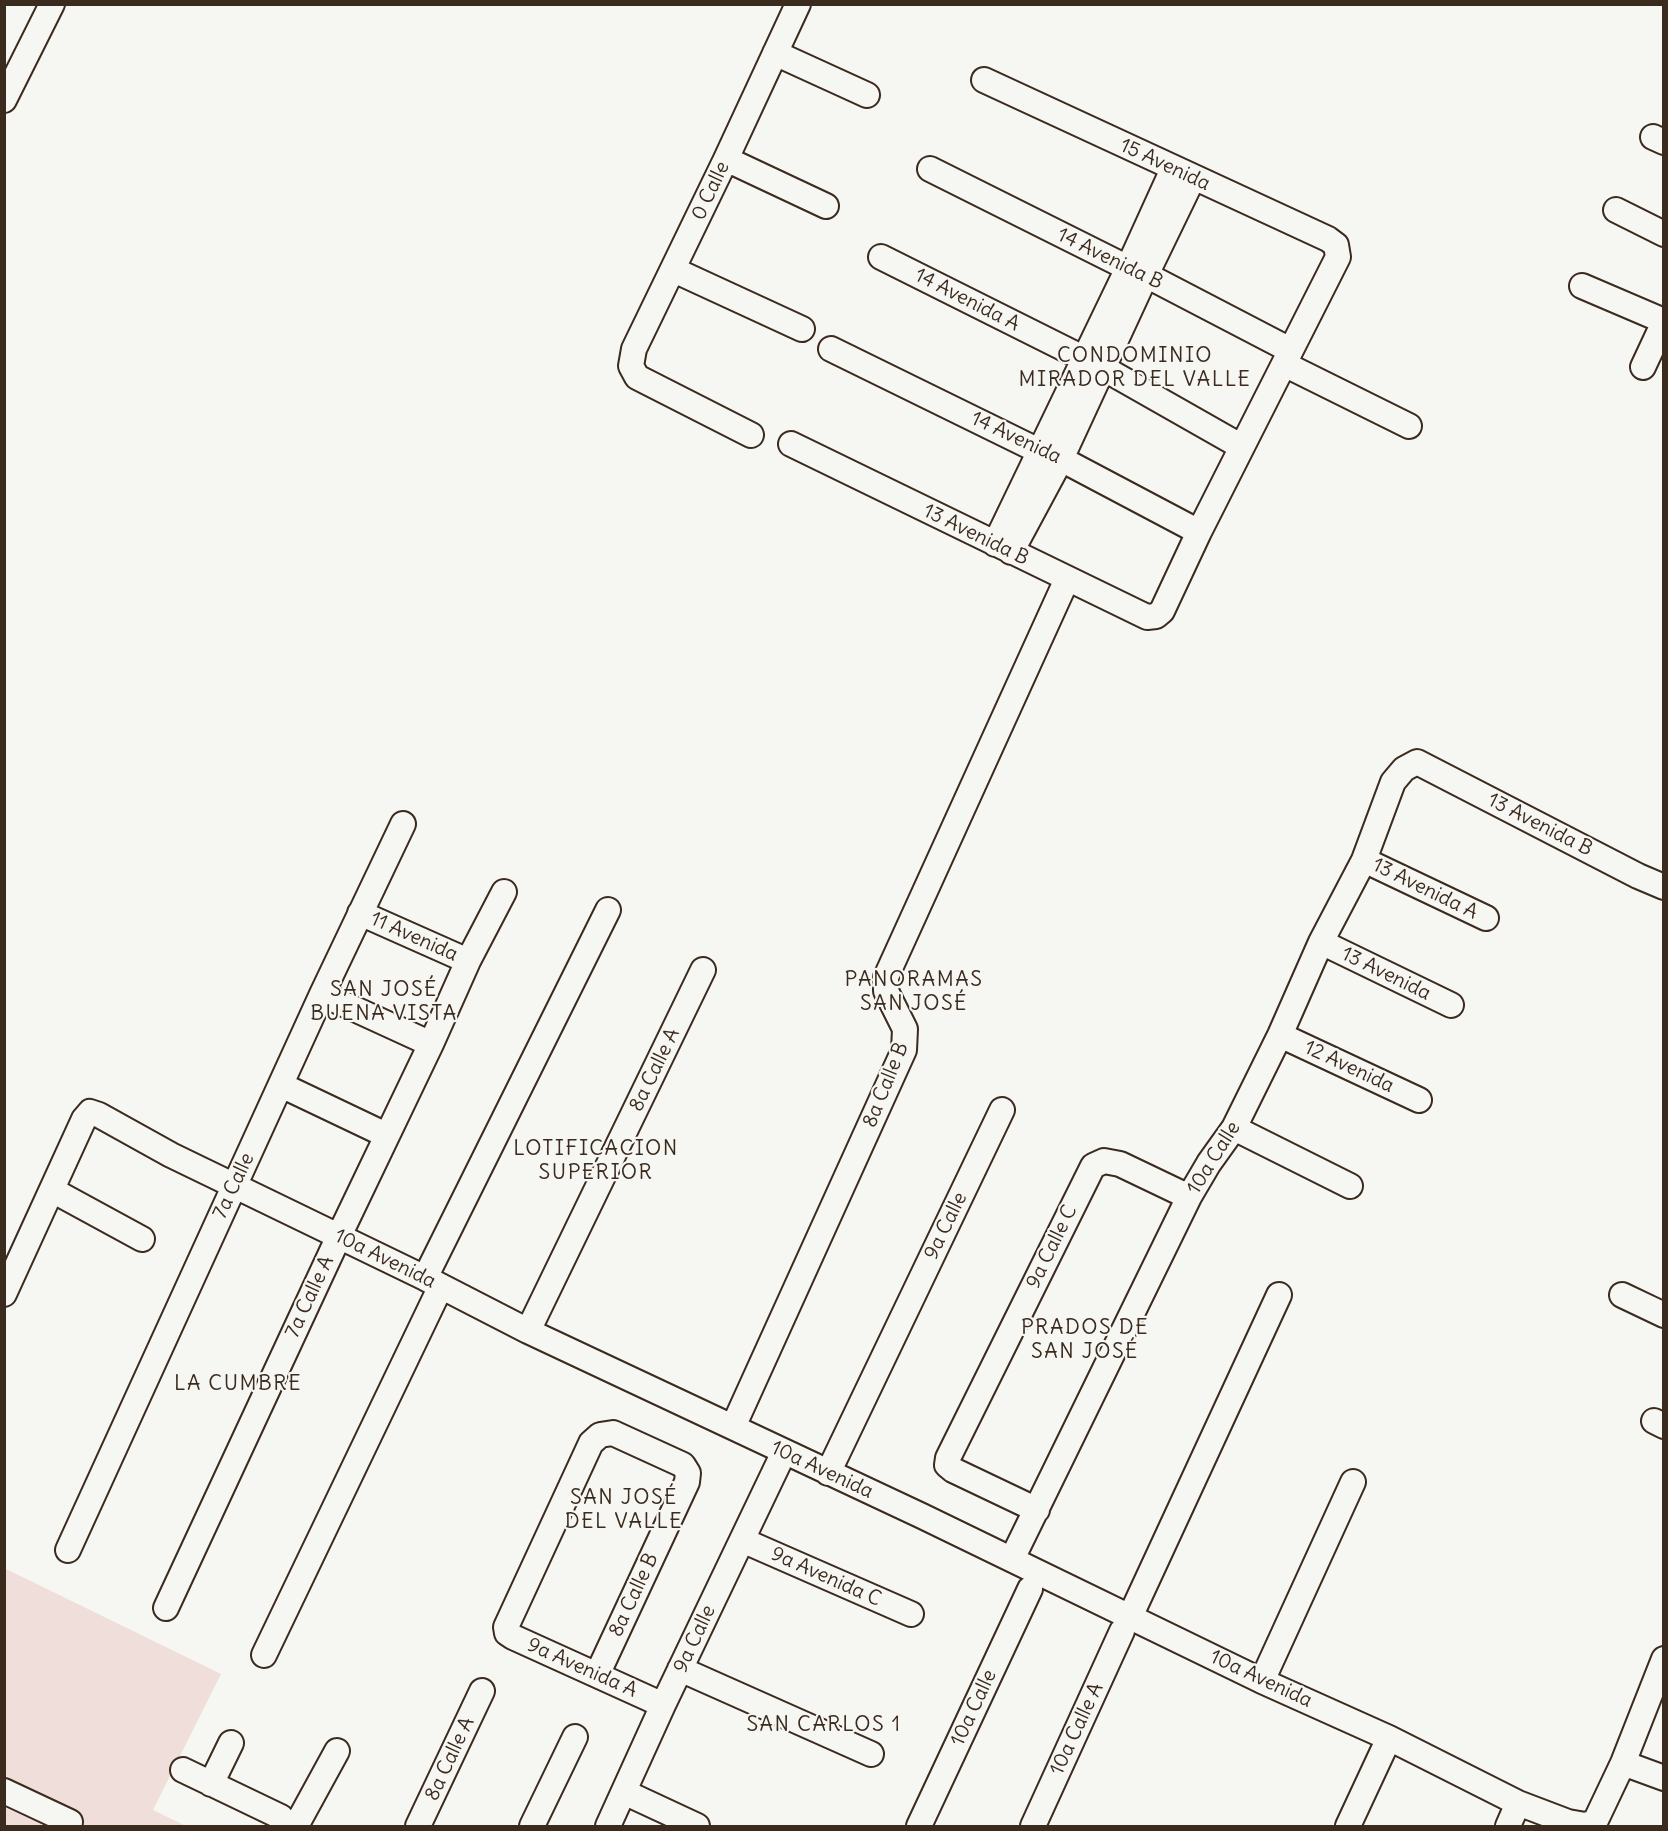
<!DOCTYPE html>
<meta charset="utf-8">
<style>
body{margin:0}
#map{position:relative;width:1668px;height:1831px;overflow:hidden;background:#f6f6f2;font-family:Delius,sans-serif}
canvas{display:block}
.frame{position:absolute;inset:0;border:6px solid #3b2a1e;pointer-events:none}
</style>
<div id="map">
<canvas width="1668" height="1831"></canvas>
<div class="frame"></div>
</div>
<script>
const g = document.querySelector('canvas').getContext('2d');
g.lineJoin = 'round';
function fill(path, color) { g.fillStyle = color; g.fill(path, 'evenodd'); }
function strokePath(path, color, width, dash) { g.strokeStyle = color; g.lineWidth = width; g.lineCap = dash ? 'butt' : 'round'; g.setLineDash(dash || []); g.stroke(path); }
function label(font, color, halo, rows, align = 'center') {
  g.font = font + ' Delius,sans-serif'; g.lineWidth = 4.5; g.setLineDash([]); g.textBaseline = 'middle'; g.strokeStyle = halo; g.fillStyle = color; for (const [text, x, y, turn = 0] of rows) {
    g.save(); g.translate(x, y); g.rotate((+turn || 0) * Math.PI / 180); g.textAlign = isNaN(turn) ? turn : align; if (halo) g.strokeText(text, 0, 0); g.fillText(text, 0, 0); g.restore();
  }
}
const built = new Path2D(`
 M4,1568L221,1674L153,1810L186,1826H5Z`);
const minor = new Path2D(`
 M775,53L867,95
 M4,100L52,4
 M1653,137L1664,142
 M726,159L826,206
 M930,169L1128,268L1146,275L1290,350
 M1616,210L1664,234
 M881,257L1103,368L1242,447
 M674,270L802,329
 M1582,286L1664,321
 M831,349L1039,451L1061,459L1199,532
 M1284,364L1409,426
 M1643,367L1664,322
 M751,435L637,377L631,366L634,349L726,159L798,4
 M791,444L1147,617L1156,616L1162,611L1199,532L1338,257L1336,245L1328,239L984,80
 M995,544L1128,268L1173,169
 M1011,552L1061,459L1146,275L1193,178
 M1364,860L1486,918
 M360,913L468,961
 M1321,942L1451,1005
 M322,994L431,1044
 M1280,1035L1419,1100
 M281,1085L386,1135
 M1234,1128L1350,1186
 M52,1190L142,1239
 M425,1278L608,910
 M4,1294L84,1119L90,1112L99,1115L171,1155L425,1278L528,1331L922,1516L1262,1681L1389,1738L1518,1803L1568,1822L1585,1825L1595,1822L1623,1763L1664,1659
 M1622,1295L1664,1315
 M528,1331L703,970
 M1654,1421L1664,1426
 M733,1427L904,1050L905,1029L886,991V977L1067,579
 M828,1473L1002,1110
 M1037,1510L953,1470L947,1465L948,1458L1093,1166L1104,1161L1120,1164L1189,1197
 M742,1540L911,1614
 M68,1550L322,994L403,824
 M1012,1559L1189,1197L1209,1163L1234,1128L1280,1035L1321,942L1364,860L1393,782L1404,769L1417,762L1638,876L1664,887
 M166,1608L339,1236L431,1044L468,961L504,892
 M1130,1617L1279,1295
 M264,1655L441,1286
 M680,1669L871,1754
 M597,1675L687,1482L688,1473L683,1465L613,1433L600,1435L591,1443L506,1627L507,1633L513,1637L663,1705
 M1262,1681L1353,1482
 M1623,1763L1664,1778
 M183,1770L281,1817L288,1826
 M211,1784L231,1743
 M4,1791L70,1822
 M624,1792L697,1826
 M296,1826L337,1751
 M418,1826L482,1691
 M532,1826L575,1737
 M608,1826L663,1705L784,1452
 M919,1826L1030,1589
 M1033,1826L1122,1631
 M1348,1826L1389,1738
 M1508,1826L1518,1803`);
const streetNames = [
 ["15 Avenida",1165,165,25],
 ["0 Calle",711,191,-65],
 ["14 Avenida B",1110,259,26],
 ["14 Avenida A",967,300,27],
 ["14 Avenida",1016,438,25],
 ["13 Avenida B",976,535,26],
 ["13 Avenida B",1540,825,27],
 ["13 Avenida A",1425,889,26],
 ["11 Avenida",414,937,24],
 ["13 Avenida",1386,974,26],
 ["12 Avenida",1349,1067,25],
 ["8a Calle A",655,1070,-64],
 ["8a Calle B",886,1085,-68],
 ["10a Calle",1214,1158,-58],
 ["7a Calle",234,1186,-65],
 ["9a Calle",946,1226,-64],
 ["9a Calle C",1052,1247,-64],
 ["10a Avenida",385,1259,26],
 ["7a Calle A",310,1297,-65],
 ["10a Avenida",822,1470,25],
 ["9a Avenida C",826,1577,24],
 ["8a Calle B",634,1595,-65],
 ["9a Calle",695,1639,-65],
 ["9a Avenida A",582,1668,24],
 ["10a Avenida",1261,1679,25],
 ["10a Calle",974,1708,-65],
 ["10a Calle A",1077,1729,-65],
 ["8a Calle A",450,1759,-65]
];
const neighbourhoodNames = [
 ["CONDOMINIO",1135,356],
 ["MIRADOR DEL VALLE",1135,380],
 ["PANORAMAS",914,980],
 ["SAN JOSÉ",914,1004],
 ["SAN JOSÉ",384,990],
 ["BUENA VISTA",384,1014],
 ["LOTIFICACION",596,1149],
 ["SUPERIOR",596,1173],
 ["PRADOS DE",1085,1328],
 ["SAN JOSÉ",1085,1352],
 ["LA CUMBRE",238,1384],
 ["SAN JOSÉ",624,1498],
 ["DEL VALLE",624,1522],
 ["SAN CARLOS 1",824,1725]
];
fill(built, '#f0dedb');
strokePath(minor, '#3b2a1e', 28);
strokePath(minor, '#f6f6f2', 24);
label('20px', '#3b2a1e', '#f6f6f2', streetNames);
g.letterSpacing = '1.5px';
label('21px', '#3b2a1e', '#f6f6f2', neighbourhoodNames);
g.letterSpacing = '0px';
</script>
